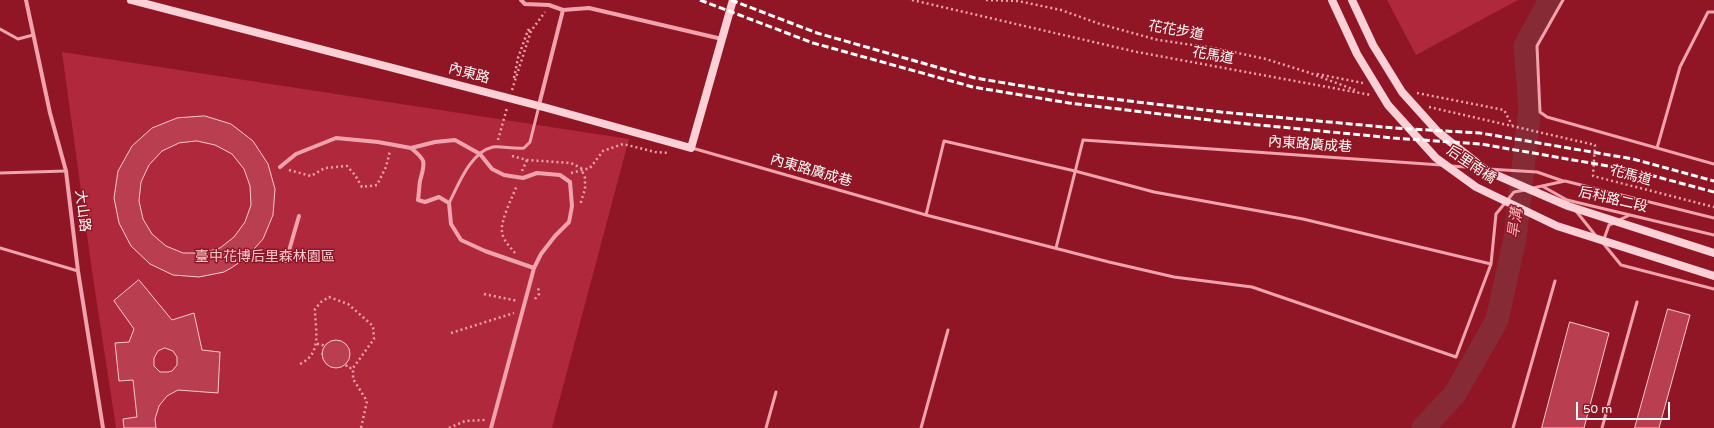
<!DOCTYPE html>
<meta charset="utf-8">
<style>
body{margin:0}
#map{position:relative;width:1714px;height:428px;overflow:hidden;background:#901625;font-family:"Varela Round",sans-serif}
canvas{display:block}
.scale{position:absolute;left:1576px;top:402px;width:94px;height:18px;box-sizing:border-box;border:2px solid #fff;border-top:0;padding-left:5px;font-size:12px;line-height:14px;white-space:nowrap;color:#fff;-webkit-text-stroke:3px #901625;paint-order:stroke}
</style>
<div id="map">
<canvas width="1714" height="428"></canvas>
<div class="scale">50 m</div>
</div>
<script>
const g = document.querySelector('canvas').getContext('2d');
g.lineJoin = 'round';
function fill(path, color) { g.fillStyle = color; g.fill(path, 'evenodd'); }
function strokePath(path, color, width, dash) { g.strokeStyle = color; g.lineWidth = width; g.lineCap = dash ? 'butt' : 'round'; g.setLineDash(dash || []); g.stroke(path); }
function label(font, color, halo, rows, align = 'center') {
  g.font = font + ' "Varela Round","Noto Sans TC",sans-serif'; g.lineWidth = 3; g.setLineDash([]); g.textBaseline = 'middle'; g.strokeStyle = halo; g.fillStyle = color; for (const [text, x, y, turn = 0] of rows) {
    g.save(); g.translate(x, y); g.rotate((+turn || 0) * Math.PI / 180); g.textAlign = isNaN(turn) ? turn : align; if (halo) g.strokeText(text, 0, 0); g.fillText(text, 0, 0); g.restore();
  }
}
const green = new Path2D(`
 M1387,0H1518L1416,55Z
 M62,52L629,139L552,428H116L92,271Z`);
const river = new Path2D(`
 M1423,428L1455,394L1497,320L1515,238L1530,108L1525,46L1550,0`);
const building = new Path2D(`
 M205,116L231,124L253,141L268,164L275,189L273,215L263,239L246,258L231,268L224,272L199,277L173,275L150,264L131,246L119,223L114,198L118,171L132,146L152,128L177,118ZM197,141L215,145L232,154L244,169L250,186L251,205L245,222L234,237L220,248L202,253H183L166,246L152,234L143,219L139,201L141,182L149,165L162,151L179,143Z
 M139,280L172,320L194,313L202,350L220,352L218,393L178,390L167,396L159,406L155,419L156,428H124L123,419L137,417L133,380L119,381L115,343L129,342L134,329L114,301ZM165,348L173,351L177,357V365L172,371L168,372H160L154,366V358L158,351Z
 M1668,309L1690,315L1659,428H1635Z
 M1570,322L1609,333L1584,428H1542Z
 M322 354a14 14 0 1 1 28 0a14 14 0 1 1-28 0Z`);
const path = new Path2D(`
 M912,0L1137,52L1371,95
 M986,0L1018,1L1061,10L1100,24L1158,40L1214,48L1266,59L1310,73L1355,90
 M1317,74L1363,83
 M514,78L518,58L528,30L531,31
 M512,90L531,31L545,12
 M1417,93L1504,110L1512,125
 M1429,107L1595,145L1593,176L1714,207
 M498,140L507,108
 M512,156L527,160L571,163L581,168L585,178V189L580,205
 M289,170L311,176L325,168L347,166L355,175L362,187L377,185L386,167L390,151
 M522,171L527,160
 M571,173L590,168L603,151L623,144L655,152L669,153
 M515,253C510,247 503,240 502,232C500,221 513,196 517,185
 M484,294L518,301
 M535,299L539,294L538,286
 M451,333L514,313
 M317,344H321L324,346
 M300,364C323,353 315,330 315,309L321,302L329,297L348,304L373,326L374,339L353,368V379L367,401L361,428
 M346,365L348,368H353
 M449,428L465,421L485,420`);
const lane = new Path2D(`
 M1563,0L1537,46L1540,112L1547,117L1714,164
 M0,29L18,39L33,35
 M692,148L926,215L1109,262L1174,277L1252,287L1456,357L1491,264L1496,214L1514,192L1525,190
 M1657,148L1680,67L1708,12H1714
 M1451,166L1479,168
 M1488,169L1537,172L1563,181
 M0,173L66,171
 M1542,186L1567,200L1714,235
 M1533,188L1565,181L1714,218
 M449,203C458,186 470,152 493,147C501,146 514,149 524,148L530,142L539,106
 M1576,211L1596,236
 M926,215L944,141L1075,171L1154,192L1303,219L1491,264
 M1619,220L1630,215
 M1604,239L1609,225L1614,223
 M1603,243L1621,265L1714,289
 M0,248L78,271
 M1056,248L1083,140L1441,165
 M766,428L776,392
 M921,428L948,330
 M1513,428L1555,281
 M1602,428L1637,302`);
const street = new Path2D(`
 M26,0L50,113L66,171L78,271L103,428
 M521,0L525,4L549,5L563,10L589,8L722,39
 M539,105L563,10
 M411,148C427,161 425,162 420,181C419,187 419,194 418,200L425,202L439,197L449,203L451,224L461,240L485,251L534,268
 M280,167L296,154L336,138L378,142L411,148L435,142L455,140L480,154L492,169L504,175L523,178L537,173L560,175L570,182L572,206L569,222L555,236L541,254L534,268L491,428
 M286,261L299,216`);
const secondary = new Path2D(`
 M131,0L547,108L691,148L733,0
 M1332,0L1357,54L1388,105L1436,158L1476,187L1557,226L1714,276
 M1352,0L1373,45L1402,92L1438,132L1487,171L1568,206L1714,253`);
const rail = new Path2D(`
 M700,0L813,43L973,87L1069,103L1218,121L1393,138L1481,144L1631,170L1714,192
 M731,0L817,33L975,78L1071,94L1221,112L1394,128L1480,133L1633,159L1714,181`);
const streetNames = [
 ["花花步道",1176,31,10],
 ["花馬道",1213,56,10],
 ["內東路",469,74,15],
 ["內東路廣成巷",1310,145,4],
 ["后里南橋",1471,165,34],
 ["內東路廣成巷",811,171,16],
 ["花馬道",1631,176,15],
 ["后科路二段",1613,200,13],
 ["大山路",82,211,83]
];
const parkNames = [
 ["臺中花博后里森林園區",265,257]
];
const waterNames = [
 ["旱溝",1516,223,-82]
];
fill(green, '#af283b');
strokePath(river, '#862b36', 23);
fill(building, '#b93e4f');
strokePath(building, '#fbc9d0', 1);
strokePath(path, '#f0a2ad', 2.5, [2, 3]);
strokePath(lane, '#f0a2ad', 3);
strokePath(street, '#f0a2ad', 4);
strokePath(secondary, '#fbd0d6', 8);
strokePath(rail, '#fff', 3, [7, 3]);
label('14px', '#fff', '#901625', streetNames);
label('14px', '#fbc9d0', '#901625', parkNames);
label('italic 15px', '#f7aeb9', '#901625', waterNames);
</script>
